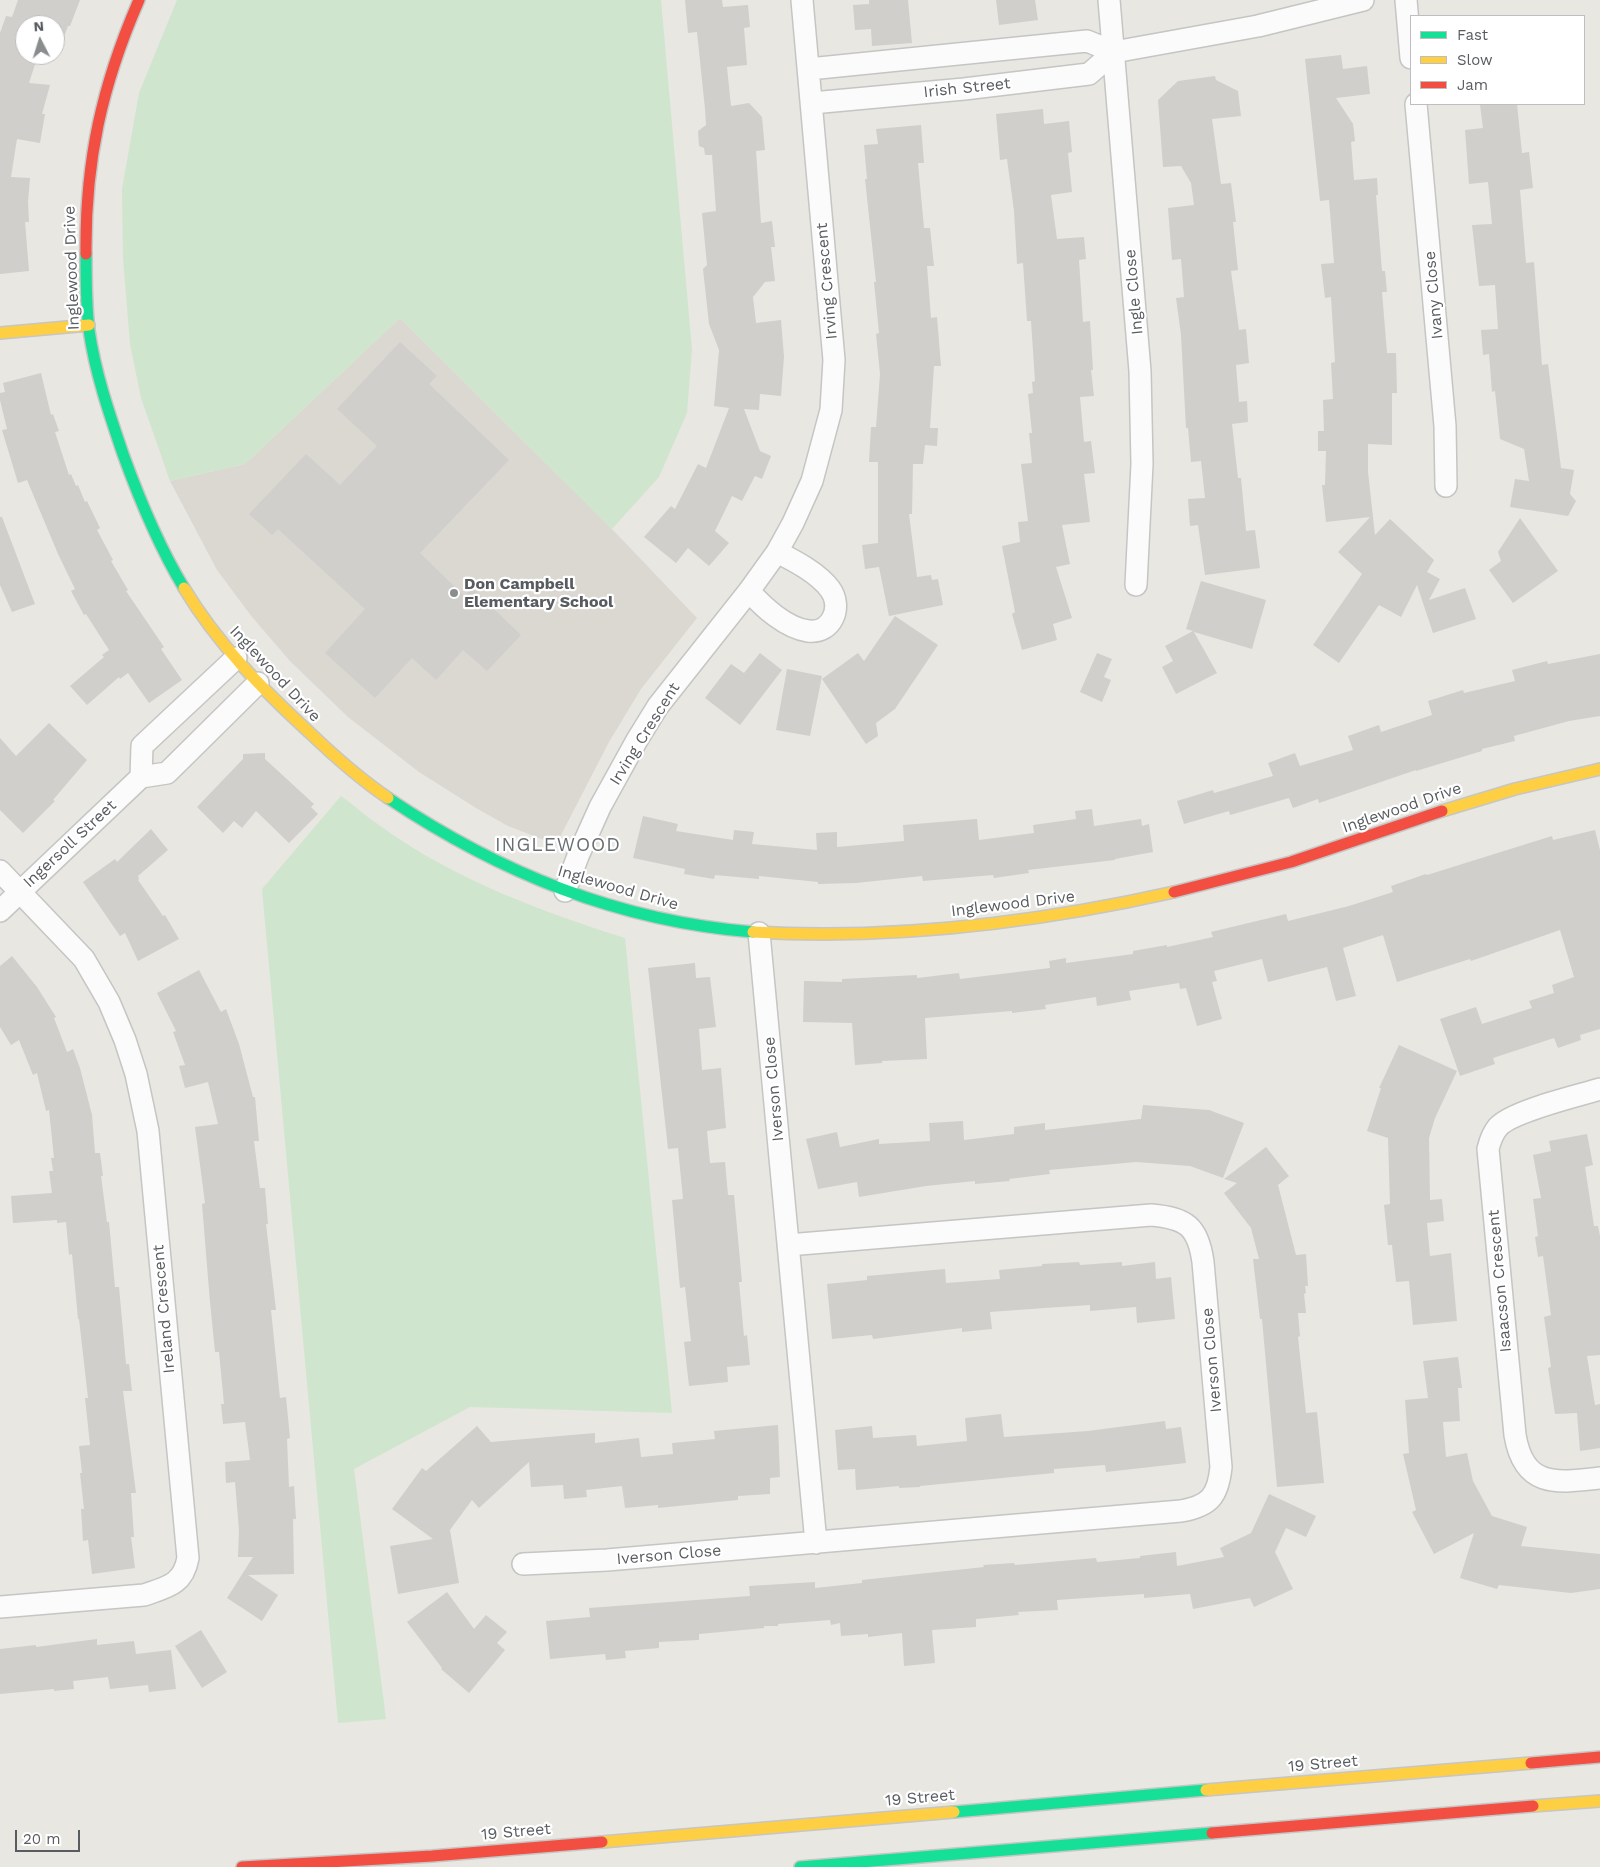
<!DOCTYPE html>
<style>
body{margin:0}
#map{position:relative;width:1600px;height:1867px;overflow:hidden;background:#e8e7e2;font-family:"Work Sans",sans-serif}
canvas{display:block}
.legend{position:absolute;left:1410px;top:15px;width:175px;height:90px;box-sizing:border-box;background:#fff;border:1px solid #bcbebf;margin:0;padding:6px 9px;list-style:none;font-size:15px;color:#585c60}
.legend li{display:flex;align-items:center;gap:10px;height:25px}
.legend b{width:25px;border:1px solid #bcbebf}
.north{position:absolute;left:15px;top:15px;width:50px;height:50px;box-sizing:border-box;background:#fff;border:1px solid #bcbebf;border-radius:50%;rotate:355deg;font-size:14px;font-weight:700;line-height:20px;text-align:center;color:#585c60}
.north::after{content:'';display:block;margin:auto;width:18px;height:22px;background:#8a8d8e;clip-path:polygon(50% 0,100% 100%,50% 72%,0 100%)}
.scale{position:absolute;left:15px;top:1830px;width:65px;height:22px;box-sizing:border-box;border:2px solid #585c60;border-top:0;padding-left:6px;font-size:15px;line-height:18px;white-space:nowrap;color:#585c60;-webkit-text-stroke:4px #fff;paint-order:stroke}
</style>
<div id="map">
<canvas width="1600" height="1867"></canvas>
<ul class="legend">
<li><b style="height:6px;background:#16e098"></b>Fast</li>
<li><b style="height:6px;background:#ffcf43"></b>Slow</li>
<li><b style="height:6px;background:#f24e42"></b>Jam</li>
</ul>
<div class="north">N</div>
<div class="scale">20 m</div>
</div>
<script>
const g = document.querySelector('canvas').getContext('2d');
g.lineJoin = 'round';
function fill(path, color) { g.fillStyle = color; g.fill(path, 'evenodd'); }
function strokePath(path, color, width, dash) { g.strokeStyle = color; g.lineWidth = width; g.lineCap = dash ? 'butt' : 'round'; g.setLineDash(dash || []); g.stroke(path); }
function label(font, color, halo, rows, align = 'center') {
  g.font = font + ' "Work Sans",sans-serif'; g.lineWidth = 4.5; g.setLineDash([]); g.textBaseline = 'middle'; g.strokeStyle = halo; g.fillStyle = color; for (const [text, x, y, turn = 0] of rows) {
    g.save(); g.translate(x, y); g.rotate((+turn || 0) * Math.PI / 180); g.textAlign = isNaN(turn) ? turn : align; if (halo) g.strokeText(text, 0, 0); g.fillText(text, 0, 0); g.restore();
  }
}
const education = new Path2D(`
 M400,318L612,529L697,618L641,689L609,742L560,837L552,843L508,826L476,808L419,772L348,717L290,661L252,617L217,570L170,481L245,464Z`);
const green = new Path2D(`
 M177,0H661L692,350L687,413L659,477L612,529L400,318L245,464L170,481L141,398L130,344L123,258L122,189L139,93Z
 M341,796C355,806 368,818 383,828C456,880 540,911 625,938L672,1413L470,1407L354,1469L386,1719L338,1723L262,889Z`);
const building = new Path2D(`
 M18,0H80L70,26H68L58,53H55V25H25V55H38L29,83L50,85L42,114H45L40,143L17,139L11,177L30,178L28,202L29,222H25L29,271L0,274V33L6,16L12,17Z
 M685,0H722L723,7L748,5L750,27L744,28L747,65L727,67L731,106L749,103L762,117L765,150L756,151L761,223L772,221L775,247H771L775,281L765,282L753,297L756,323L781,320L784,357L781,396L760,394L759,410L744,409L760,451L771,456L762,479L755,476L742,501L732,496L715,531L729,543L709,566L688,548L676,563L644,537L671,506L675,509L698,464L706,468L729,408L714,406L719,350L709,324L703,269L707,265L702,213L716,211L712,155H705L704,148L699,146L698,131L706,125L705,109L697,32L688,33Z
 M869,0H908L912,43L872,46L871,29L855,30L853,5L869,4Z
 M996,0H1035L1038,20L999,25Z
 M1341,55L1343,69L1367,66L1370,94L1336,98L1353,124L1355,141L1351,142L1354,180L1377,178L1378,195H1376L1382,271H1385L1387,292H1382L1387,353H1396L1397,393H1392V445L1368,444V472L1375,535L1390,519L1434,560L1427,572L1440,579L1429,600L1465,588L1476,619L1433,633L1417,585L1401,617L1379,605L1339,663L1313,645L1362,574L1338,552L1370,517L1326,522L1322,485H1325L1326,451H1318V431H1324L1323,400L1333,399L1331,363L1335,362L1331,297L1325,298L1321,264L1334,263L1329,200L1320,201L1305,59Z
 M1215,76L1216,80L1238,91L1241,116L1212,119L1221,184L1231,183L1236,222H1233L1238,270L1231,271L1239,330L1246,329L1249,363L1236,365L1239,402L1247,401L1248,422L1232,424L1238,478H1241L1246,531L1255,530L1260,568L1205,575L1198,525L1190,526L1188,499L1205,498L1201,461L1191,462L1188,428H1186L1181,335L1176,298L1184,297L1181,259L1172,260L1168,208L1194,205L1191,183L1181,166L1163,167L1158,100L1178,81Z
 M1496,104H1517L1522,153L1529,152L1533,188L1520,190L1526,263L1534,262L1542,365L1548,364L1561,468L1574,470L1570,494L1576,501L1568,516L1510,507L1515,479L1529,481L1524,449L1500,439L1495,391L1492,392L1489,354L1483,355L1481,330L1498,329L1495,285L1479,286L1472,225L1492,224L1488,182L1469,184L1465,130L1483,128L1480,105Z
 M1043,109L1044,124L1069,121L1072,152L1068,153L1072,192L1051,195L1057,239L1084,237L1086,259L1079,260L1083,322L1090,321L1093,370H1091L1094,396L1080,397L1084,442L1091,441L1095,473L1084,474L1090,522L1062,525L1070,564L1056,567L1072,618L1053,624L1057,640L1022,650L1012,614L1015,612L1002,546L1020,542L1018,522L1028,521L1021,464L1032,463L1029,433H1032L1028,394L1033,393L1032,382L1035,381L1031,321H1027L1023,263L1017,264L1014,211L1007,159L1000,160L996,114Z
 M921,125L924,163H918L924,228H930L934,266H927L931,318L937,317L941,366H934L930,428H938L937,446L925,445L923,464H913L912,514H909L917,577L931,575L932,580L938,579L943,605L889,616L879,567L865,569L862,545L878,543V462H869L871,427H876L880,374L876,334L879,333L874,282H876L865,179H867L864,145L878,144L876,129Z
 M400,342L437,376L429,384L509,460L420,553L464,596L472,588L521,635L487,671L463,650L436,680L412,658L375,698L325,653L365,609L278,529L272,535L249,514L306,454L340,485L377,446L337,409Z
 M41,373L51,415L53,414L59,431L55,432L69,475L71,474L76,486L78,485L85,502L87,501L100,528L97,530L113,560L111,561L128,590L126,591L164,647L161,649L182,680L149,703L128,673L120,679L119,677L87,705L70,686L104,657L102,655L109,650L86,614L84,615L71,591L75,589L58,554L27,480L18,483L2,430L7,429L0,400V393L5,392L3,383Z
 M0,517H2L35,604L12,612L0,585Z
 M1520,518L1558,571L1513,603L1489,570L1501,561L1498,552Z
 M1201,581L1266,600L1252,649L1194,632L1217,673L1176,694L1162,667L1173,661L1165,646L1193,631L1186,629Z
 M895,616L938,645L895,709L876,723L878,736L866,744L822,679L858,653L864,661Z
 M760,653L782,670L740,725L705,698L731,664L744,673Z
 M1097,653L1112,659L1104,677L1111,680L1102,702L1080,692Z
 M1600,654V716L1569,721L1514,736L1515,741L1482,749V751L1416,771V770L1319,803L1318,799L1293,808L1289,798L1230,815L1229,811L1184,824L1177,801L1213,790L1214,793L1273,776L1268,763L1295,753L1300,766L1353,750L1348,736L1379,725L1381,732L1432,715L1428,701L1463,690L1464,693L1515,681L1512,670L1547,661L1548,664Z
 M787,669L822,676L810,736L776,730Z
 M49,723L87,760L53,800L55,801L23,833L0,810V738L16,756Z
 M265,753V759L314,804L311,807L318,814L289,843L256,811L242,828L234,821L223,833L197,807L243,759V754Z
 M1092,809L1094,826L1141,819L1142,826L1149,824L1153,852L1115,859V860L1028,870L1029,873L994,878L993,875L923,881L922,876L856,883L818,884V882L759,876V879L715,875L714,879L684,874L685,869L633,858L643,816L678,824L676,831L733,840L734,830L754,832L752,844L817,850L816,833L837,832V847L904,841L903,825L977,819L979,840L1034,833L1033,825L1076,819L1075,811Z
 M151,829L168,850L138,876L139,879L138,880L163,916L165,915L179,939L138,961L125,933L120,936L83,882L115,859L117,862Z
 M1595,830L1600,850V1029L1580,1035L1581,1040L1558,1048L1554,1038L1493,1058L1495,1064L1460,1076L1440,1019L1476,1007L1482,1024L1532,1008L1529,1001L1554,993L1552,985L1574,977L1560,930L1471,961L1470,959L1397,982L1383,935L1343,948L1356,996L1336,1001L1327,967L1268,982L1262,959L1214,971L1217,981L1212,982L1222,1019L1197,1026L1186,988L1180,989L1179,983L1129,991L1131,1000L1097,1006L1096,997L1045,1005L1046,1009L1012,1013V1011L925,1018L927,1059L882,1061V1063L855,1065L852,1023L803,1022L804,981L842,982V979L917,975V978L959,973L960,979L1050,968L1049,961L1066,958V963L1133,954V951L1167,945V947L1213,937L1211,932L1286,914L1288,921L1349,906L1393,892L1391,886L1426,874L1427,875L1552,836L1553,840Z
 M12,956L37,987L56,1017L54,1018L67,1052L73,1049L80,1068L92,1115L95,1153H100L103,1176H101L107,1222H109L115,1287H119L126,1364H129L132,1391H123L136,1493H131L134,1537H131L135,1568L92,1574L88,1540L83,1541L81,1509H84L80,1473H82L79,1446L90,1445L85,1398H88L79,1319H78L72,1254L69,1255L66,1222L57,1223V1220L13,1223L11,1196L52,1193L49,1171H53L51,1158H54L49,1110L46,1111L37,1073L33,1075L19,1040L11,1045L0,1027V966Z
 M695,963L696,978L710,977L716,1027L699,1029L702,1070L721,1068L726,1128L707,1131L710,1163L725,1162L728,1195H734L742,1282H739L744,1336L747,1335L750,1365L727,1367L728,1382L689,1386L684,1342L691,1341L685,1287L680,1288L672,1200L683,1199L678,1148L668,1149L648,968Z
 M199,970L221,1012L226,1009L239,1044L253,1097H255L259,1141H254L260,1188H265L268,1224H266L276,1310H271L280,1398L286,1397L290,1438L287,1439L289,1487L294,1486L296,1519H293L294,1574L248,1575L278,1595L262,1621L227,1598L253,1557H238L239,1530L235,1482L226,1483L225,1462L250,1460L245,1422L223,1424L221,1404H224L219,1352H215L210,1302L202,1204L205,1203L195,1127L218,1124L208,1082L185,1088L179,1066L185,1065L173,1032L176,1031L157,993Z
 M1399,1045L1457,1071L1435,1118L1429,1138L1430,1200L1442,1199L1444,1221L1427,1223L1430,1256L1451,1253L1457,1321L1413,1325L1409,1281L1396,1282L1392,1245H1388L1384,1205L1390,1204L1388,1138L1367,1131L1381,1088H1379Z
 M1143,1105L1209,1110L1244,1123L1223,1178L1190,1166L1136,1162L1049,1170L1050,1174L1009,1179L1010,1181L975,1184V1181L926,1186L859,1197L857,1182L818,1189L806,1139L837,1132L840,1147L879,1139V1144L930,1141L929,1123L963,1121L964,1140L1014,1134V1127L1045,1123V1130L1141,1119Z
 M1587,1134L1593,1165L1585,1167L1594,1226H1598L1600,1236V1355L1587,1356L1595,1405L1600,1404V1448L1580,1451L1577,1413L1555,1414L1548,1368L1551,1367L1544,1317L1551,1315L1543,1256L1538,1257L1535,1237L1538,1236L1533,1199L1541,1198L1533,1155L1551,1151L1549,1141Z
 M1266,1147L1289,1176L1278,1185L1296,1255L1306,1254L1308,1286H1305L1306,1293L1304,1294L1306,1313H1298L1300,1336L1298,1337L1306,1413L1317,1412L1324,1483L1277,1487L1262,1319H1260L1253,1259H1259L1251,1228L1224,1193L1237,1183L1224,1179Z
 M1079,1262L1080,1265L1122,1262V1266L1155,1262L1156,1279L1171,1277L1175,1319L1137,1323L1136,1307L1090,1311V1305L1045,1308L990,1312L992,1329L962,1332V1328L873,1339L872,1335L832,1339L827,1284L867,1280V1276L945,1269L946,1283L1000,1279L999,1270L1042,1266V1264Z
 M1458,1357L1462,1388H1458L1460,1421L1443,1422L1446,1457L1467,1453L1473,1481L1492,1516L1527,1527L1521,1546L1600,1554V1589L1571,1593L1499,1585L1497,1589L1460,1578L1474,1533L1434,1554L1412,1512L1416,1510L1403,1454L1409,1453L1405,1400L1428,1398L1423,1361Z
 M1001,1414L1004,1437L1088,1431L1165,1421L1166,1429L1181,1427L1186,1463L1106,1472L1105,1465L1054,1469V1473L920,1486V1487L899,1488V1486L856,1490L855,1469L838,1470L835,1430L872,1426L873,1438L916,1435L917,1446L967,1441L965,1418Z
 M778,1425L780,1477L770,1478V1494L738,1496V1500L658,1508V1505L625,1508L622,1486L586,1490L587,1497L564,1499L563,1485L531,1487L529,1462L479,1508L472,1500L450,1530L459,1583L398,1594L390,1546L433,1539L392,1509L422,1468L426,1471L477,1426L491,1442L595,1433V1443L639,1438L641,1457L673,1454L672,1443L715,1439L714,1431Z
 M1269,1494L1316,1516L1306,1537L1286,1528L1275,1552L1293,1589L1254,1607L1250,1598L1193,1609L1190,1594L1144,1598V1594L1057,1600L1058,1610L1018,1612L1019,1615L976,1619V1627L932,1630L935,1663L904,1666L902,1633L868,1637V1634L841,1636L840,1623L831,1625L830,1620L778,1624V1626H764V1628L699,1634V1640L659,1642V1648L625,1651L626,1658L606,1660L605,1654L550,1659L546,1621L590,1617L589,1608L750,1596L749,1586L815,1582V1588L862,1583V1580L984,1567L983,1565L1014,1563L1015,1565L1096,1558L1097,1562L1140,1558V1556L1176,1552L1177,1566L1224,1557L1220,1548L1251,1533Z
 M447,1592L474,1629L486,1615L507,1632L497,1643L505,1650L469,1693L441,1669L442,1668L407,1622Z
 M201,1630L227,1672L202,1688L175,1646Z
 M97,1639V1645L134,1641L136,1654L171,1650L176,1689L149,1692L148,1685L110,1689L108,1677L73,1681L74,1689L54,1691V1689L0,1694V1649L36,1645V1647Z`);
const street = new Path2D(`
 M1109,0L1140,371L1142,464L1136,585
 M1406,0L1411,58
 M809,69L1087,41L1114,52
 M812,103L964,89L1089,74L1114,52L1258,26L1363,0
 M1416,104L1445,426L1446,486
 M749,591C763,607 786,628 808,631C832,634 843,607 830,589C818,573 795,561 777,552
 M141,777L142,746L236,658
 M0,871L84,959L109,1002L125,1040L136,1074L148,1131L188,1558C183,1585 167,1587 144,1595L0,1607
 M565,891L578,856L600,807L637,740L658,706L749,591L777,552L793,523L812,481L831,410L834,360L802,0
 M0,911L141,777L167,773L258,683
 M759,933L816,1543
 M1600,1089C1577,1096 1512,1111 1498,1127C1492,1134 1490,1141 1488,1149L1515,1435C1524,1488 1556,1483 1600,1478
 M523,1564L607,1560L1181,1511C1210,1506 1218,1496 1221,1467L1203,1262C1198,1226 1186,1218 1151,1215L788,1245`);
const fast = new Path2D(`
 M86,254C86,279 86,305 89,330C95,372 109,413 123,454C140,501 158,545 184,588
 M388,798C500,873 618,921 753,932
 M954,1812L1206,1790
 M800,1867L1212,1833`);
const slow = new Path2D(`
 M0,333L89,325
 M184,588C217,643 262,689 309,732C334,756 360,779 388,798
 M1442,811L1515,789L1600,769
 M753,932C894,940 1036,923 1174,892
 M1206,1790L1531,1763
 M1533,1806L1600,1801
 M602,1842L954,1812`);
const jam = new Path2D(`
 M86,254C85,161 102,85 139,0
 M1174,892L1291,862L1442,811
 M1531,1763L1600,1757
 M1212,1833L1533,1806
 M242,1867L432,1856L602,1842`);
const markers = [
 [454,593,5,"#8a8d8e"]
];
const streetNames = [
 ["Irish Street",967,88,-6],
 ["Inglewood Drive",72,268,-92],
 ["Irving Crescent",827,281,-95],
 ["Ingle Close",1134,292,-95],
 ["Ivany Close",1434,295,-95],
 ["Inglewood Drive",275,674,47],
 ["Irving Crescent",645,734,-58],
 ["Inglewood Drive",1402,808,-19],
 ["Ingersoll Street",70,844,-43],
 ["Inglewood Drive",618,888,16],
 ["Inglewood Drive",1013,904,-7],
 ["Iverson Close",774,1089,-95],
 ["Isaacson Crescent",1500,1281,-95],
 ["Ireland Crescent",164,1309,-95],
 ["Iverson Close",1212,1360,-95],
 ["Iverson Close",669,1555,-5],
 ["19 Street",1323,1764,-5],
 ["19 Street",920,1798,-5],
 ["19 Street",516,1832,-5]
];
const poiNames = [
 ["Don Campbell",464,584],
 ["Elementary School",464,602]
];
const quarterNames = [
 ["INGLEWOOD",558,845]
];
fill(education, '#dad8d1');
fill(green, '#d0e5cd');
fill(building, '#d0cfcc');
strokePath(street, '#c5c5c4', 24);
strokePath(fast, '#c5c6c5', 14);
strokePath(slow, '#c5c6c5', 14);
strokePath(jam, '#c5c6c5', 14);
strokePath(street, '#fcfbfb', 21);
strokePath(fast, '#16e098', 11);
strokePath(slow, '#ffcf43', 11);
strokePath(jam, '#f24e42', 11);
for (const [x, y, r, color] of markers) { const dot = new Path2D(); dot.arc(x, y, r, 0, 2 * Math.PI); g.fillStyle = color; g.fill(dot); strokePath(dot, '#fff', 2); }
label('16px', '#585c60', '#fff', streetNames);
label('bold 16px', '#585c60', '#fff', poiNames, 'left');
g.letterSpacing = '1px';
label('19px', '#696e72', '#fff', quarterNames);
g.letterSpacing = '0px';
</script>
